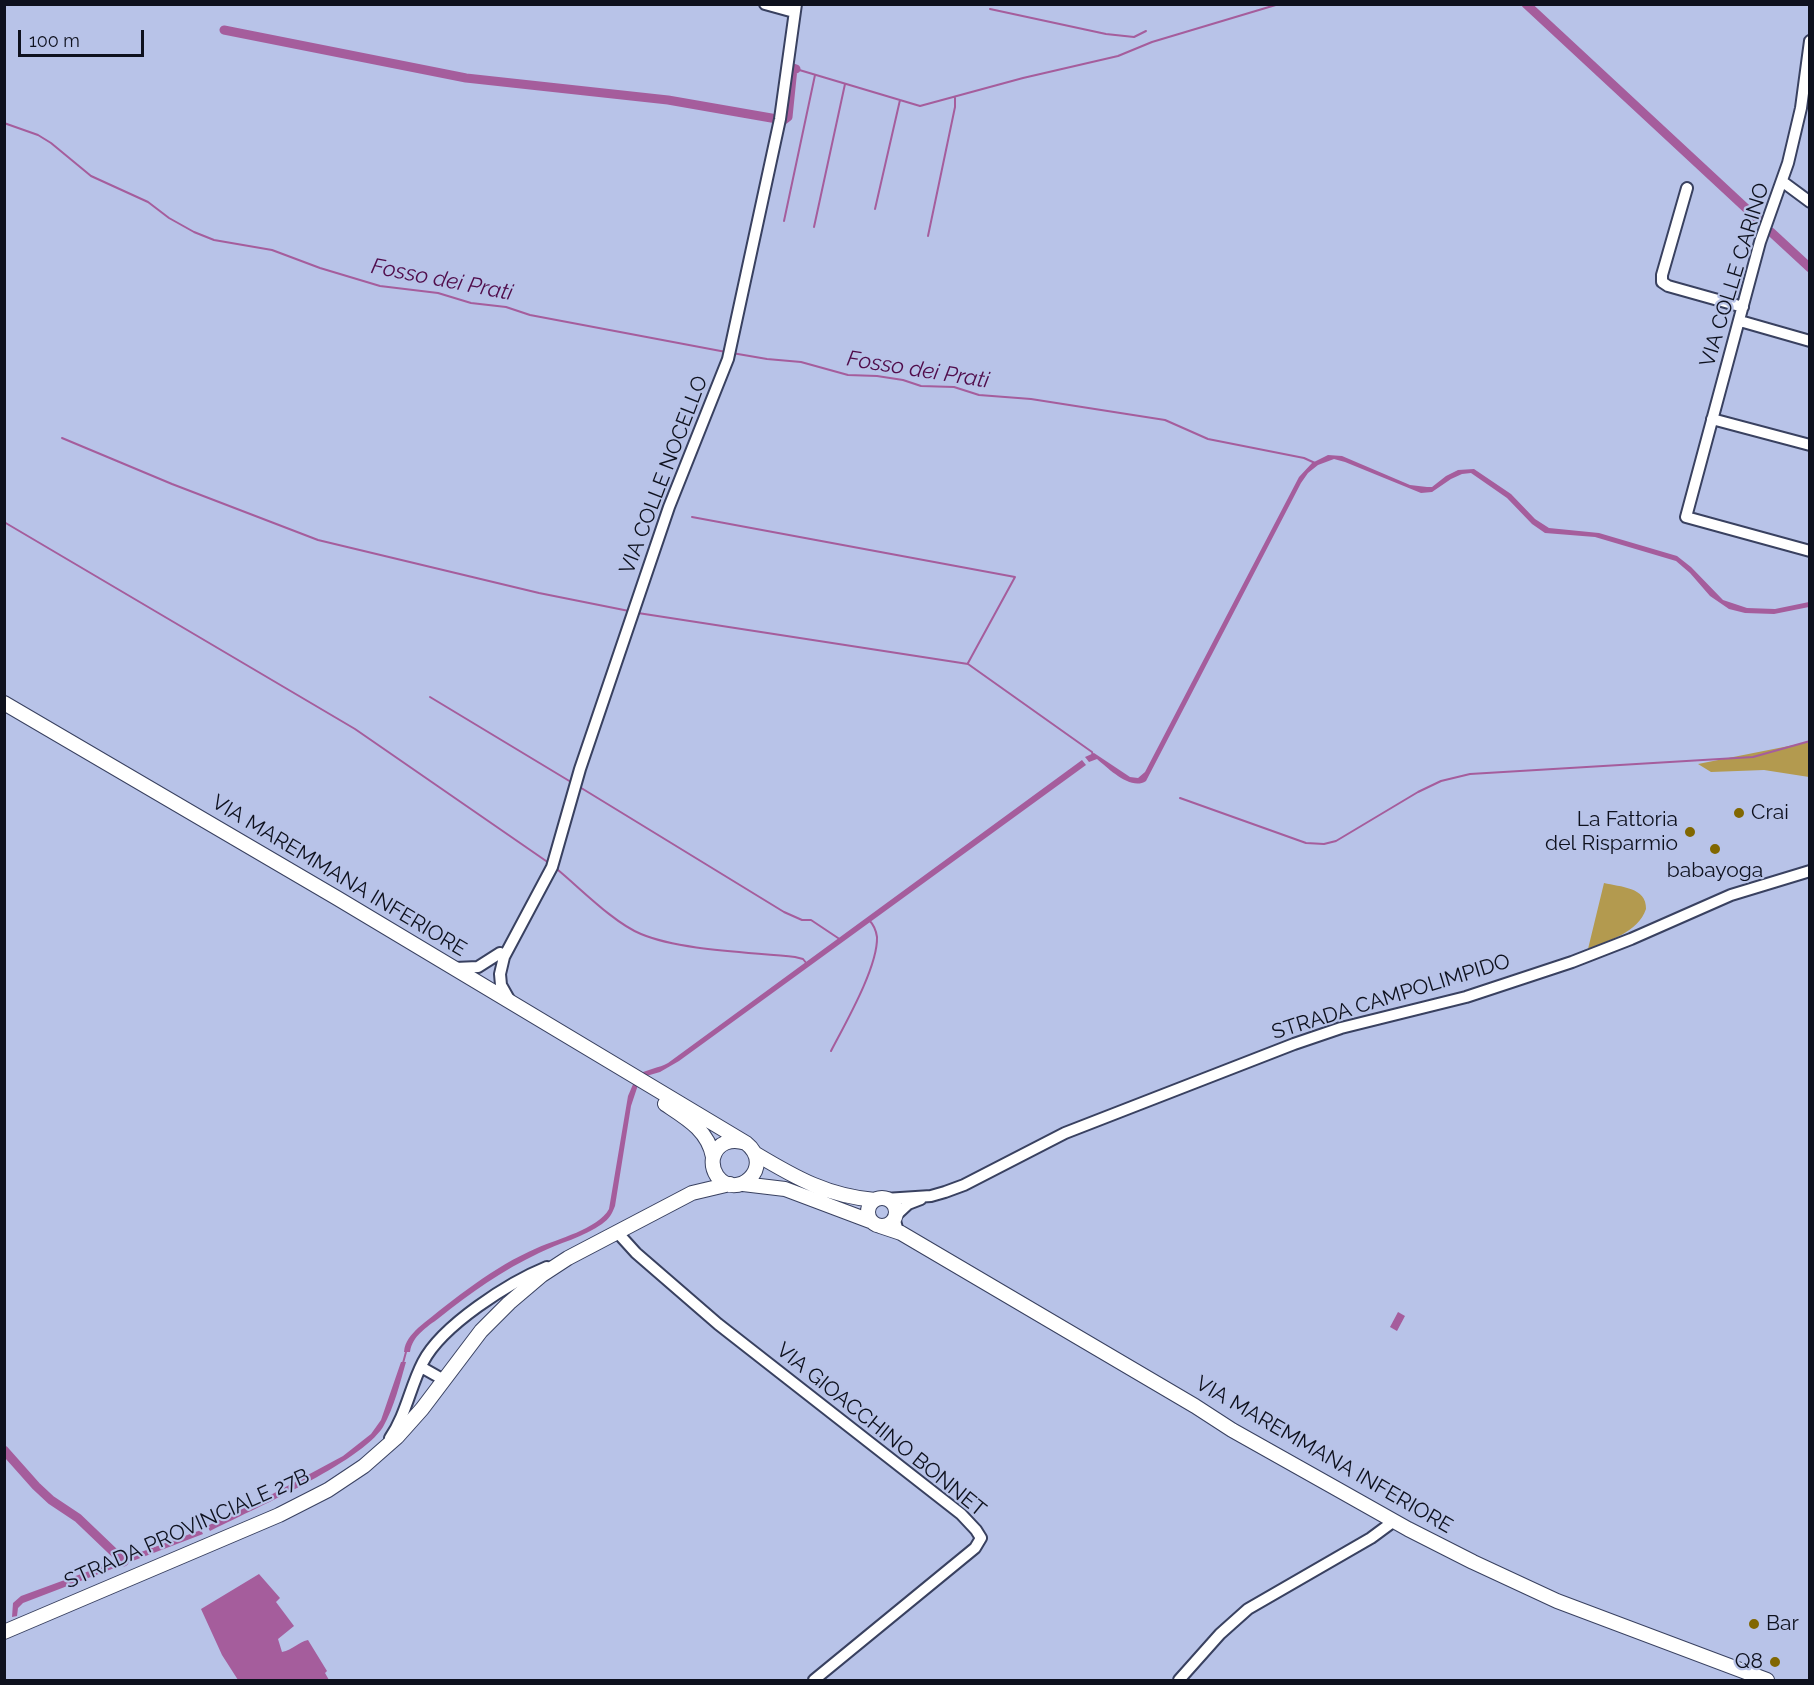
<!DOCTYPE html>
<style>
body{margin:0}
#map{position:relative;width:1814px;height:1685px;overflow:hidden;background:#b8c3e8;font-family:Raleway,sans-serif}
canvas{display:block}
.frame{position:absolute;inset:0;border:6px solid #0e111e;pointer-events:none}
.scale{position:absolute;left:18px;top:30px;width:126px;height:27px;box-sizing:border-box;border:3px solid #0e111e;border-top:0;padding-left:8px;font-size:18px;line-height:21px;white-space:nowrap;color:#0e111e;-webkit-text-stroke:4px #b8c3e8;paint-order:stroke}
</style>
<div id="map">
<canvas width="1814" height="1685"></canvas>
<div class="frame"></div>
<div class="scale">100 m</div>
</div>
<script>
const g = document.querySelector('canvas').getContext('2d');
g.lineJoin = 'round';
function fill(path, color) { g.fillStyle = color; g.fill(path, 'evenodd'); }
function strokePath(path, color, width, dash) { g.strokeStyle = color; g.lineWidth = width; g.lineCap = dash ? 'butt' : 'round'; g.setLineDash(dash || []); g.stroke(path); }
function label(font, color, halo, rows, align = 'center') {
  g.font = font + ' Raleway,sans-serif'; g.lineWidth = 4.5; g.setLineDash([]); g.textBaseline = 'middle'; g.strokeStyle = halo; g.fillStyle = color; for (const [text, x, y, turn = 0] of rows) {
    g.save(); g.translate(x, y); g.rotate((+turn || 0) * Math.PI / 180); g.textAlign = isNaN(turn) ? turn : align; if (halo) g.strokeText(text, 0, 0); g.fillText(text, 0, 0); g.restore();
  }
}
const green = new Path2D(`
 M1809,742V777L1764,770L1711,772L1698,764Z
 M1604,883C1620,887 1647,887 1646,909C1638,933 1609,940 1588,949Z`);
const water = new Path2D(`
 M1328,455L1342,456L1410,485L1427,487H1432L1446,476L1458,470L1474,469L1511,494L1535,519L1549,528L1599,533L1677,556L1691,567L1723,600L1747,608L1775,609L1809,602V607L1774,614L1745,613L1729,609L1710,596L1690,573L1676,561L1595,537L1545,533L1532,524L1507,498L1471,473L1462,474L1451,479L1432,492L1421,493L1345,462L1334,459L1318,465L1308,473L1301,483L1146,781C1131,791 1109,769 1097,759L1089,762L1085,757L1094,753L1130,777L1138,778L1145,772L1299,477L1312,463Z
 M1082,760L1086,765L679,1061L660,1072L643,1077L639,1074C648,1069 659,1068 668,1063Z
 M634,1082L638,1085L631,1106L615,1206C612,1214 609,1219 602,1224C584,1237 559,1243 539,1253C503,1270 470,1293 439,1318C427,1327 412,1336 410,1352H404C405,1341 411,1335 418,1328C455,1298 493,1267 537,1248C557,1239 598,1229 609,1209L628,1096Z
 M1398,1312L1405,1316L1397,1331L1390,1327Z
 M401,1362H406C400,1383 394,1408 383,1427C360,1463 251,1510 210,1531L207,1526L265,1498L343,1456L371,1434L381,1420Z
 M201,1530L203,1534L23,1603L18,1608L17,1616L12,1617L13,1603L21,1596Z
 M259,1574L280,1598L276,1602L294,1626L278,1639L282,1652C293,1650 298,1642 308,1640L327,1671L325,1673L329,1680H238L222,1655L201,1609Z`);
const stream = new Path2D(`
 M990,9L1106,34L1134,37L1146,31
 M796,69L920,106L1023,78L1118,56L1152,42L1279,4
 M4,123L38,135L51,143L91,176L148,202L169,218L194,232L214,240L272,250L320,268L380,286L438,293L471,303L506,307L530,315L726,352
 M875,209L900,100
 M784,221L815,75
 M814,227L845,84
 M928,236L955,107V98
 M732,353L767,359L801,362L848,375L877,376L903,380L921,386L954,387L979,395L1031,399L1165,420L1208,439L1304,458L1315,463
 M62,438L172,484L318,540L539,593L629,611
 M692,517L1015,577L968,663
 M4,522L355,729L549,863
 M638,613L968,664L1092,752L1093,756
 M430,697L571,782
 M578,786L784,912L802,920H811L841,940
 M1180,798L1306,843L1324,844L1336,841L1418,792L1441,781L1470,774L1753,757L1810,741
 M558,870C581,889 614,923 641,934C682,951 751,952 795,957L803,959L807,964
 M831,1051C845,1024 878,967 877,937C876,930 873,924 869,920
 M403,1363L406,1352`);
const canal = new Path2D(`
 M1526,4L1763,224
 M224,30L466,78L668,100L777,119
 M784,120L788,117L793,68L796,69
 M1771,232L1810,268
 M4,1450L36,1486L51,1500L78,1518L124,1562`);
const minor = new Path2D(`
 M765,4L794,12
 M1810,41L1801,108L1788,163L1760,242L1686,517L1810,551
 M1783,182L1810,202
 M1687,188L1662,275V282L1668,286L1743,307
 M1740,321L1810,341
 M1712,419L1810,445
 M455,968L478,967L500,953
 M510,1001L501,985L500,974L504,957L552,867L580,769L669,507L728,359L780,119L796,4
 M885,1199L931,1196L945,1192L964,1185L1065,1133L1294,1044L1341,1028L1466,997L1572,962L1631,939L1731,895L1810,871
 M617,1232L636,1253L718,1324L961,1514L976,1530L981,1538L975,1548L814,1680
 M901,1233L897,1228L894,1217L908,1204L921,1199
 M421,1367L444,1380
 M390,1438C406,1415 410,1387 423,1362C442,1325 510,1282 547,1267
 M1179,1680L1220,1634L1248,1609L1371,1538L1394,1521`);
const major = new Path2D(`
 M4,703L337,898L746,1143C776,1167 736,1202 717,1176C713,1170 712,1164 713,1158C717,1142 732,1138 746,1143
 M665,1104C686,1118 708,1130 713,1157
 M756,1154C796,1178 828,1196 875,1200
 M743,1184L785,1189L870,1221
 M868 1212a14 14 0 1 1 28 0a14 14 0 1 1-28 0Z
 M880,1226L901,1233L1195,1406L1232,1430L1337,1489L1408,1529L1473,1562L1557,1601L1767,1680
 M4,1632L279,1515L328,1490L364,1466L397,1437L422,1409L481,1331L509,1303L542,1275L568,1258L692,1193L730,1184`);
const markers = [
 [1739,813,6,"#816700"],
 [1690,832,6,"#816700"],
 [1715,849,6,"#816700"],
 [1754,1624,6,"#816700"],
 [1775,1662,6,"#816700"]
];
const streetNames = [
 ["VIA COLLE CARINO",1735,275,-73],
 ["VIA COLLE NOCELLO",664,475,-69],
 ["VIA MAREMMANA INFERIORE",339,876,31],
 ["STRADA CAMPOLIMPIDO",1391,997,-17],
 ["VIA GIOACCHINO BONNET",881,1430,39],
 ["VIA MAREMMANA INFERIORE",1324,1455,30],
 ["STRADA PROVINCIALE 27B",187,1529,-24]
];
const poiNames = [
 ["Crai",1751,813],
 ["La Fattoria",1678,820,"right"],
 ["del Risparmio",1678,844,"right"],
 ["babayoga",1715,871,"center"],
 ["Bar",1766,1624],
 ["Q8",1763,1662,"right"]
];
const waterNames = [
 ["Fosso dei Prati",442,280,11],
 ["Fosso dei Prati",918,370,9]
];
fill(green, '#b39a4f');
fill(water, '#a55d9c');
strokePath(stream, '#a55d9c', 2);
strokePath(canal, '#a55d9c', 9);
strokePath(minor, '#394160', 14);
strokePath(major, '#394160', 16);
strokePath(minor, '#fff', 10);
strokePath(major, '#fff', 14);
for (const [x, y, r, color] of markers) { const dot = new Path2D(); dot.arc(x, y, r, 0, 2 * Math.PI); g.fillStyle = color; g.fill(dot); strokePath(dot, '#b8c3e8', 2); }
label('21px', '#0e111e', '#b8c3e8', streetNames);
label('21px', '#0e111e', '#b8c3e8', poiNames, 'left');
label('italic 22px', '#500c4b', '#b8c3e8', waterNames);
</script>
